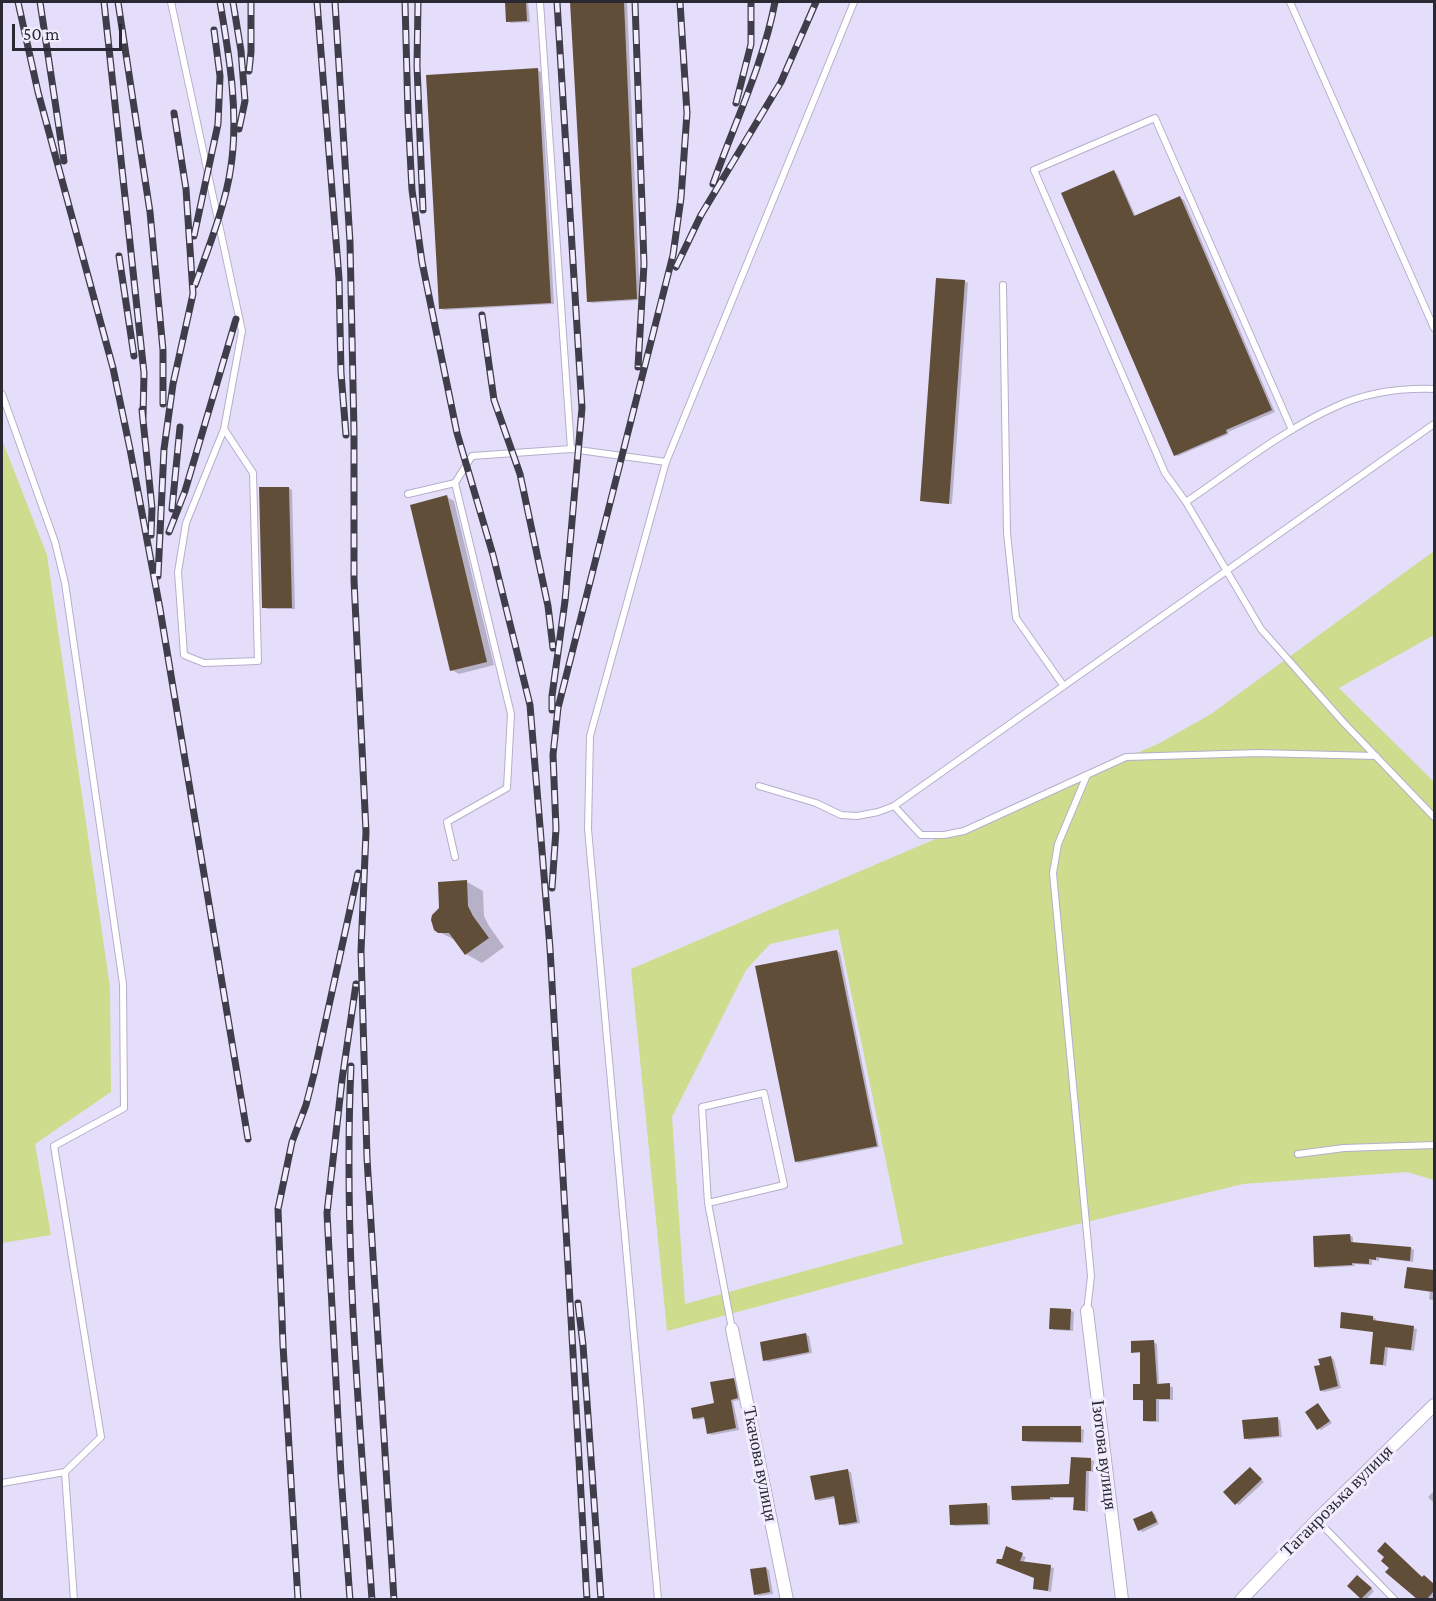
<!DOCTYPE html>
<meta charset="utf-8">
<style>
body{margin:0}
#map{position:relative;width:1436px;height:1601px;overflow:hidden;background:#e5defb;font-family:"Crimson Pro",serif}
canvas{display:block}
.frame{position:absolute;inset:0;border:3px solid #2a2833;pointer-events:none}
.scale{position:absolute;left:12px;top:24px;width:110px;height:27px;box-sizing:border-box;border:3px solid #2a2833;border-top:0;padding-left:8px;font-size:18px;line-height:21px;white-space:nowrap;color:#2a2833;-webkit-text-stroke:4px #f1edff;paint-order:stroke}
</style>
<div id="map">
<canvas width="1436" height="1601"></canvas>
<div class="frame"></div>
<div class="scale">50 m</div>
</div>
<script>
const g = document.querySelector('canvas').getContext('2d');
g.lineJoin = 'round';
function fill(path, color) { g.fillStyle = color; g.fill(path, 'evenodd'); }
function strokePath(path, color, width, dash) { g.strokeStyle = color; g.lineWidth = width; g.lineCap = dash ? 'butt' : 'round'; g.setLineDash(dash || []); g.stroke(path); }
function label(font, color, halo, rows, align = 'center') {
  g.font = font + ' "Crimson Pro",serif'; g.lineWidth = 6; g.setLineDash([]); g.textBaseline = 'middle'; g.strokeStyle = halo; g.fillStyle = color; for (const [text, x, y, turn = 0] of rows) {
    g.save(); g.translate(x, y); g.rotate((+turn || 0) * Math.PI / 180); g.textAlign = isNaN(turn) ? turn : align; if (halo) g.strokeText(text, 0, 0); g.fillText(text, 0, 0); g.restore();
  }
}
const green = new Path2D(`
 M2,440L47,555L110,987L111,1092L35,1144L51,1235L2,1243Z
 M1434,551V635L1339,688L1434,782V1180L1407,1172L1243,1184L926,1261L667,1331L631,969L1158,744L1211,714ZM838,929L903,1244L685,1304L672,1117L746,970L770,944Z`);
const shadow = new Path2D(`
 M507,2H528L530,22L511,23L508,21Z
 M571,2H627L640,300L592,303L588,301Z
 M537,70L541,72L554,304L444,310L441,308Z
 M1114,172L1117,174L1136,217L1180,198L1184,200L1275,412L1228,432L1229,434L1178,456L1175,455Z
 M964,281L968,283L952,504L925,502L922,501Z
 M289,488L292,490L295,609H267L263,607Z
 M447,497L454,501L494,665L459,674L452,670Z
 M467,882L483,891L484,916L489,926L504,947L482,963L466,954L457,941L439,932Z
 M837,951L840,953L879,1147L799,1163L796,1161Z
 M1350,1235L1353,1237V1243L1411,1248L1414,1250L1413,1262L1379,1258V1261L1372,1260V1265L1354,1264L1355,1266L1319,1268L1316,1267Z
 M1408,1269L1434,1272V1301L1429,1299L1430,1292L1406,1288Z
 M1070,1310L1074,1312L1073,1331L1054,1330L1051,1328Z
 M1373,1317L1376,1319L1375,1322L1417,1329L1414,1351L1388,1348L1386,1366L1372,1363L1375,1332L1341,1327Z
 M805,1334L809,1336L812,1353L768,1362L765,1360Z
 M1153,1342L1157,1344L1159,1385L1173,1387V1400H1159V1422H1148L1145,1420L1144,1401L1135,1399L1142,1386L1141,1353L1133,1352Z
 M1331,1358L1334,1359L1341,1388L1324,1392L1321,1390L1322,1366Z
 M733,1379L736,1381L740,1400L733,1401L739,1430L712,1435L708,1433L706,1418L697,1420L694,1418L716,1404Z
 M1318,1405L1332,1423L1321,1430L1318,1428Z
 M1277,1419L1280,1420L1282,1437L1249,1440L1245,1438Z
 M1080,1428L1084,1430L1083,1443L1027,1442L1023,1440Z
 M1091,1460L1094,1461L1093,1472L1089,1471L1088,1512L1075,1509V1498H1053V1500L1016,1501L1013,1499L1071,1485Z
 M1250,1469L1264,1482L1239,1505L1236,1503Z
 M847,1471L851,1472L860,1523L844,1526L841,1524L835,1498L819,1501L816,1499Z
 M1434,1491V1503L1428,1497Z
 M986,1504L990,1506V1525L955,1526L952,1525Z
 M1151,1512L1155,1514L1159,1524L1143,1532L1139,1530Z
 M1386,1543L1423,1578H1427L1434,1585V1600H1418L1387,1572L1391,1568L1386,1557Z
 M1007,1548L1026,1557L1023,1563L1054,1568L1051,1592L1035,1588L1036,1577Z
 M766,1568L769,1570L773,1594L759,1596L755,1594Z
 M1361,1579L1374,1591L1366,1600L1349,1586Z`);
const building = new Path2D(`
 M505,2H526L527,21L506,22Z
 M570,2H624L637,299L587,302Z
 M538,68L551,303L439,309L426,75Z
 M1114,170L1134,216L1180,196L1272,410L1226,430L1227,433L1174,456L1061,193Z
 M936,278L965,280L949,504L920,501Z
 M259,487H289L292,608H262Z
 M447,495L487,662L450,671L410,505Z
 M467,880L468,906L473,916L489,938L465,955L449,933H438L434,930L431,920L432,915L439,908L438,882Z
 M837,950L877,1146L795,1162L755,966Z
 M1350,1234L1351,1242L1411,1247L1410,1261L1376,1257V1260L1369,1259V1264L1352,1263V1265L1314,1267L1313,1236Z
 M1407,1267L1434,1270V1292L1404,1288Z
 M1050,1308L1071,1309L1070,1330L1049,1329Z
 M1341,1312L1373,1316V1320L1414,1326L1411,1350L1385,1347L1383,1365L1370,1364L1373,1332L1340,1328Z
 M806,1333L809,1352L763,1361L760,1342Z
 M1154,1340L1157,1384L1170,1383V1399H1156V1421H1143V1400H1133V1384H1140V1352L1131,1353V1341Z
 M1331,1356L1338,1386L1320,1391L1314,1366L1320,1365L1318,1359Z
 M734,1378L738,1398L731,1400L736,1428L707,1434L704,1417L693,1419L691,1408L714,1403L710,1382Z
 M1318,1403L1330,1421L1317,1430L1305,1412Z
 M1278,1417L1279,1436L1244,1439L1242,1420Z
 M1022,1426H1081V1442L1022,1441Z
 M1071,1457L1091,1458V1471H1086L1085,1511L1073,1510L1074,1497H1050V1499L1012,1500L1011,1486L1069,1484Z
 M1250,1467L1262,1479L1235,1505L1223,1492Z
 M848,1469L857,1522L839,1525L834,1496L815,1500L810,1476Z
 M987,1503L988,1524L950,1525L949,1505Z
 M1152,1511L1157,1522L1138,1531L1133,1519Z
 M1385,1542L1422,1577L1424,1575L1434,1584V1591L1427,1599H1417L1385,1572L1389,1568L1381,1561L1384,1557L1377,1551Z
 M1006,1546L1023,1553L1020,1561L1051,1565L1048,1591L1033,1589L1034,1578L996,1563L997,1559H1002Z
 M766,1567L770,1592L754,1595L750,1569Z
 M1357,1575L1372,1588L1361,1599L1347,1586Z`);
const lane = new Path2D(`
 M171,2L242,331L224,429L186,523L178,572L184,655L204,663L258,661L253,473L224,429
 M540,2L571,449
 M1290,2L1434,328
 M1003,285L1007,533L1016,618L1063,685
 M2,394L55,542L65,583L123,984L124,1108L54,1146L101,1437L65,1472L2,1483
 M1292,430L1155,118L1034,170L1165,473L1186,502L1261,629L1344,723L1434,817
 M455,483L511,714L507,788L447,822L455,857
 M408,494L455,483L472,456L571,449L666,462
 M1186,502C1233,470 1283,430 1335,407C1365,393 1401,388 1434,389
 M759,786L816,803L841,815L857,816L878,812L894,806L1434,424
 M894,806L921,835H944L964,831L1126,757L1258,753L1376,756
 M1298,1154L1344,1148L1434,1145
 M708,1203L784,1185L764,1093L702,1107L708,1203L732,1329
 M1087,1311L1091,1276L1053,873L1058,844L1087,775
 M65,1472L74,1600
 M1317,1520L1395,1600
 M658,1600L588,829L590,736L666,462L854,2`);
const street = new Path2D(`
 M1087,1311L1122,1600
 M732,1329L787,1600
 M1241,1600L1317,1520L1434,1405`);
const rail = new Path2D(`
 M18,2L38,92L113,368L130,449L160,609L248,1139
 M40,2L64,161
 M104,2L144,373L143,418
 M118,2L150,212L163,350V404
 M233,2L241,51L245,101L239,129
 M317,2L339,278L341,373L346,435
 M335,2L350,242L354,432V580L366,832L361,951L367,1158L394,1600
 M405,2L408,115L412,190L422,262L457,433L493,555L530,705L550,948L587,1600
 M418,2L417,66L423,210
 M635,2L644,264L638,367
 M249,71L251,52V2
 M736,103L751,44V2
 M713,184C734,124 763,65 775,2
 M194,236L218,124L220,76L214,30
 M119,256L134,356
 M676,267L701,215L781,82L816,2
 M195,285C208,249 226,204 231,166C239,112 229,55 220,2
 M482,315L494,400L520,474L548,606L553,648
 M142,410L152,508L151,535
 M172,509L180,427
 M169,532L185,491L236,319
 M158,576L164,449L173,384L193,294L186,189L174,113
 M552,710V696L565,601L582,408L557,2
 M552,888L556,829L553,755L558,708L673,255L681,198L687,113L680,2
 M351,1066C343,1244 360,1422 372,1600
 M578,1303L583,1345L601,1600
 M298,1600L283,1345L278,1209L292,1142L306,1105L314,1074L358,873
 M350,1600L341,1475L327,1213L342,1080L356,984`);
const streetNames = [
 ["Ізотова вулиця",1104,1455,83],
 ["Ткачова вулиця",760,1464,79],
 ["Таганрозька вулиця",1337,1501,-45]
];
fill(green, '#cddc8d');
fill(shadow, '#0003');
fill(building, '#614e39');
strokePath(lane, '#b6aecb', 8);
strokePath(street, '#b6aecb', 14);
strokePath(lane, '#fff', 6);
strokePath(street, '#fff', 12);
strokePath(rail, '#3f3d4a', 7);
strokePath(rail, '#f1edff', 4.5, [14]);
label('18px', '#2a2833', '#f1edff', streetNames);
</script>
